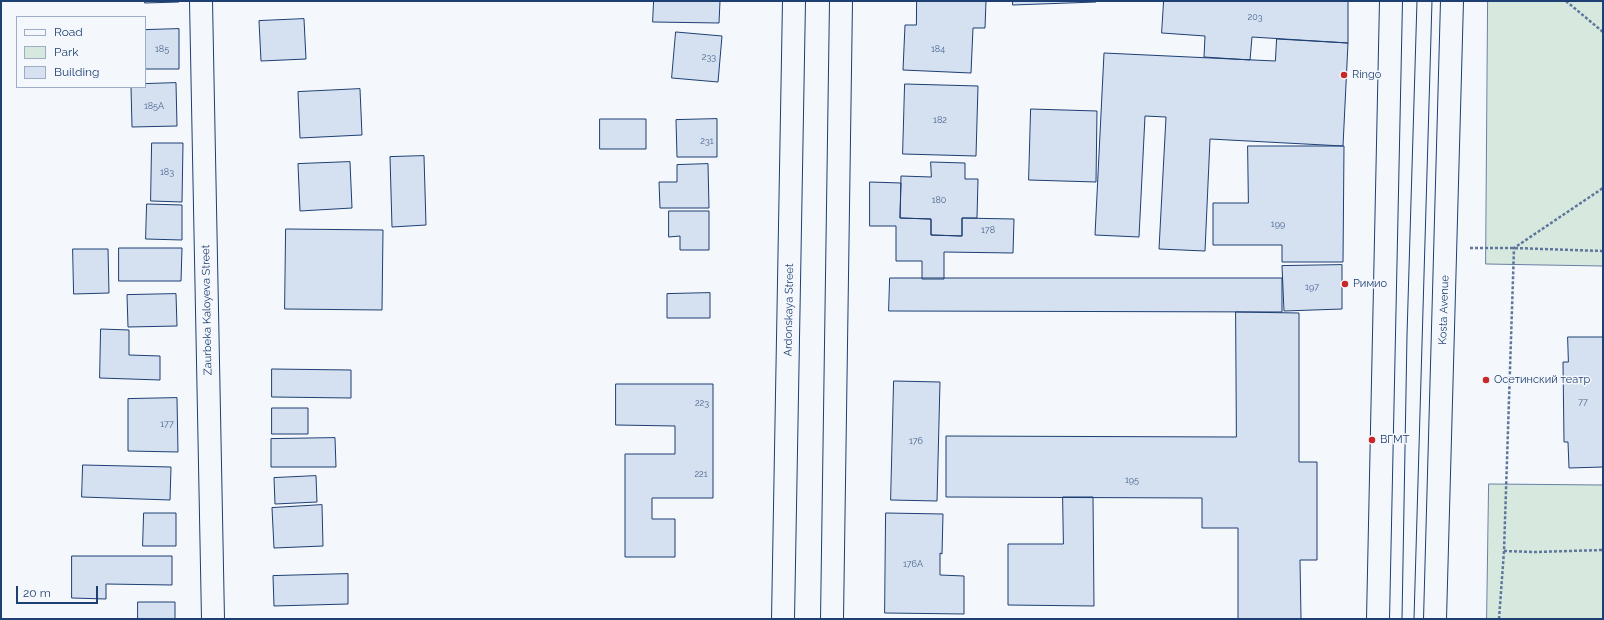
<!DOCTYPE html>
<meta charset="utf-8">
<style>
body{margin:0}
#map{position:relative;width:1604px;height:620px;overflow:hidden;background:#f4f7fb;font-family:Raleway,sans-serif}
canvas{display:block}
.frame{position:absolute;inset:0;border:2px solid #1d3f73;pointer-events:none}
.legend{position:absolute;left:16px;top:16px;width:130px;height:72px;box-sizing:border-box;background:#f4f7fb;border:1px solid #9eadc5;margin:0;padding:5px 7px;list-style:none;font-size:12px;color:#1d3f73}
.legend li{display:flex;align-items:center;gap:8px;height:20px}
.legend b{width:20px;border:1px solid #9eadc5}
.scale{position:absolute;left:16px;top:586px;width:82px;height:18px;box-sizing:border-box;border:2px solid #1d3f73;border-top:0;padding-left:5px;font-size:12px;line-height:14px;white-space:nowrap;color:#1d3f73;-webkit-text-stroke:3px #f4f7fb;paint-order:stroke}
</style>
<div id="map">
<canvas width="1604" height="620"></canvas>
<div class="frame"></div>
<ul class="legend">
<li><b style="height:5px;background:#f4f7fb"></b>Road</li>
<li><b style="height:11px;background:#d7e8df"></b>Park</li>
<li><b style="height:11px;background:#d5e0f0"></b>Building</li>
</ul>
<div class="scale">20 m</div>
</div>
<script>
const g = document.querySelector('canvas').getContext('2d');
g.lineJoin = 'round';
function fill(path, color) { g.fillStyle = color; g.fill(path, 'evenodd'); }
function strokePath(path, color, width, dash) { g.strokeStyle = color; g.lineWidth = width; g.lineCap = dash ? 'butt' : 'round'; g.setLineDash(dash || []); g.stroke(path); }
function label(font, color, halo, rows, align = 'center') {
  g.font = font + ' Raleway,sans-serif'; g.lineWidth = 3; g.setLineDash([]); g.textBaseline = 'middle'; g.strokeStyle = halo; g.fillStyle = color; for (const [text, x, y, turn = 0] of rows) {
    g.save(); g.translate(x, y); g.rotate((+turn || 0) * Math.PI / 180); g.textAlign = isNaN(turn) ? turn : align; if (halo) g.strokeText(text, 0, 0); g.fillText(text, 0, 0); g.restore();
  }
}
const green = new Path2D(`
 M1488,1H1603V266L1486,264Z
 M1489,484L1603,485V619H1487Z`);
const building = new Path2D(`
 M145,1H179V2L145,3Z
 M654,1H720L719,23L653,22Z
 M917,1H986L985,28H973L971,73L903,70L905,25H916Z
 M1013,1H1096V2L1013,5Z
 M1164,1H1348V43L1252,37L1250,60L1204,57L1205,36L1162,33Z
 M304,19L306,59L261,61L259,21Z
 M179,29V69H145V30Z
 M676,32L722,36L718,82L672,78Z
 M1277,39L1348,43L1343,146L1210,139L1205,251L1159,249L1166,117L1145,116L1139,237L1095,235L1104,53L1275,61Z
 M176,83L177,126L132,127L131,87H145V84Z
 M905,84L978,86L976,156L903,154Z
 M360,89L362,135L300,138L298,92Z
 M1031,109L1097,111L1096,182L1029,180Z
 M600,119H646V149H600Z
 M717,119V157H677L676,120Z
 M152,143H183L182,202L151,201Z
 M1248,146H1344L1343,262H1282V245H1213V203H1248Z
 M424,156L426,225L392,227L390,157Z
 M350,162L352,208L300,211L298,164Z
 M931,162L965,163V179H978L977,218H962V236L931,235V219L900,218L901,176L931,177Z
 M708,164L709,208H660L659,182H677V165Z
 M870,182L901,183L900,218L931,219V235L962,236V218L1014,219L1013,253L944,252V279H922V261H896V226H870Z
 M147,204L182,205V240L146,239Z
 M669,211H709V250H680V236L669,237Z
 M286,229L383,230L382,310L285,309Z
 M119,248H182L181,281H119Z
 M73,249H108L109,293L74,294Z
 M1342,265V309L1284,311L1282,266Z
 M890,278H1282V312L889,311Z
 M710,293V318H667V294Z
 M176,294L177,326L128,327L127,295Z
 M1236,312L1299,313V462H1317V560H1300L1301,619H1238V528H1202V498L946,497V436L1236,437Z
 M101,329L129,330V355L160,356V380L100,378Z
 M1568,337H1603V467L1569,468L1568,442H1564L1563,362H1568Z
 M272,369L351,370V398L272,397Z
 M894,381L940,382L937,501L891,500Z
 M616,384H713V498H652V519H675V557H625V454H675V426L616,425Z
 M177,398L178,452L128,451V399Z
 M272,408H308V434H272Z
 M335,438L336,467H271V439Z
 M83,465L171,467L170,500L82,497Z
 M316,476L317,502L275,504L274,478Z
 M1063,497H1093L1094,606L1008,605V544H1063Z
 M322,505L323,546L274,548L272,508Z
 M144,513H176V546H143Z
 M886,513L943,514L942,554L940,553V575L964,576V614L885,613Z
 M72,556H172V585L106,584V599L72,598Z
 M348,574V604L274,606L273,576Z
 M138,602H175V619H138Z`);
const path = new Path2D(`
 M1566,1L1603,32
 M1470,248H1514L1603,251
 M1504,551L1535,552L1603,550
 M1499,619L1504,551L1514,248L1603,188`);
const street = new Path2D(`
 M201,1L213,619`);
const secondary = new Path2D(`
 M783,619L794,1
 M832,619L841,1`);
const primary = new Path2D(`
 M1378,619L1391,1
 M1435,619L1452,1`);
const tram = new Path2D(`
 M1402,619L1407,335L1417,1
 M1414,619L1432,1`);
const markers = [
 [1344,75,4,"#c62828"],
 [1345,284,4,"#c62828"],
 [1486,380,4,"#c62828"],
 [1372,440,4,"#c62828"]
];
const numberNames = [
 ["203",1255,17],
 ["185",162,49],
 ["184",938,49],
 ["233",709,57],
 ["185А",154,106],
 ["182",940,120],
 ["231",707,141],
 ["183",167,172],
 ["180",939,200],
 ["199",1278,224],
 ["178",988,230],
 ["197",1312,287],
 ["77",1583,402],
 ["223",702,403],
 ["177",167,424],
 ["176",916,441],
 ["221",701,474],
 ["195",1132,480],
 ["176А",913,564]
];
const poiNames = [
 ["Ringo",1352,75],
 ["Римио",1353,284],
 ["Осетинский театр",1494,380],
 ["ВГМТ",1380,440]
];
const streetNames = [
 ["Zaurbeka Kaloyeva Street",207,310,-91],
 ["Ardonskaya Street",789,310,-89],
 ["Kosta Avenue",1444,310,-88]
];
fill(green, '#d7e8df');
strokePath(green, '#687fa3', 1);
fill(building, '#d5e0f0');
strokePath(building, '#1d3f73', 1);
strokePath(street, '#1d3f73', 24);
strokePath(secondary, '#1d3f73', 24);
strokePath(primary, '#1d3f73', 24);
strokePath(path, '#5e769c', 2.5, [3, 2]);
strokePath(street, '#f4f7fb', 22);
strokePath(secondary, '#f4f7fb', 22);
strokePath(primary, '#f4f7fb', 22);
strokePath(tram, '#1d3f73', 1);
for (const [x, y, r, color] of markers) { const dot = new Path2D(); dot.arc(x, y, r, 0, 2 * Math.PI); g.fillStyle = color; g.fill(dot); strokePath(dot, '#f4f7fb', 1.5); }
label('9px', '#4b6792', null, numberNames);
label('11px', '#1d3f73', '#f4f7fb', poiNames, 'left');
label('11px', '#1d3f73', '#f4f7fb', streetNames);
</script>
